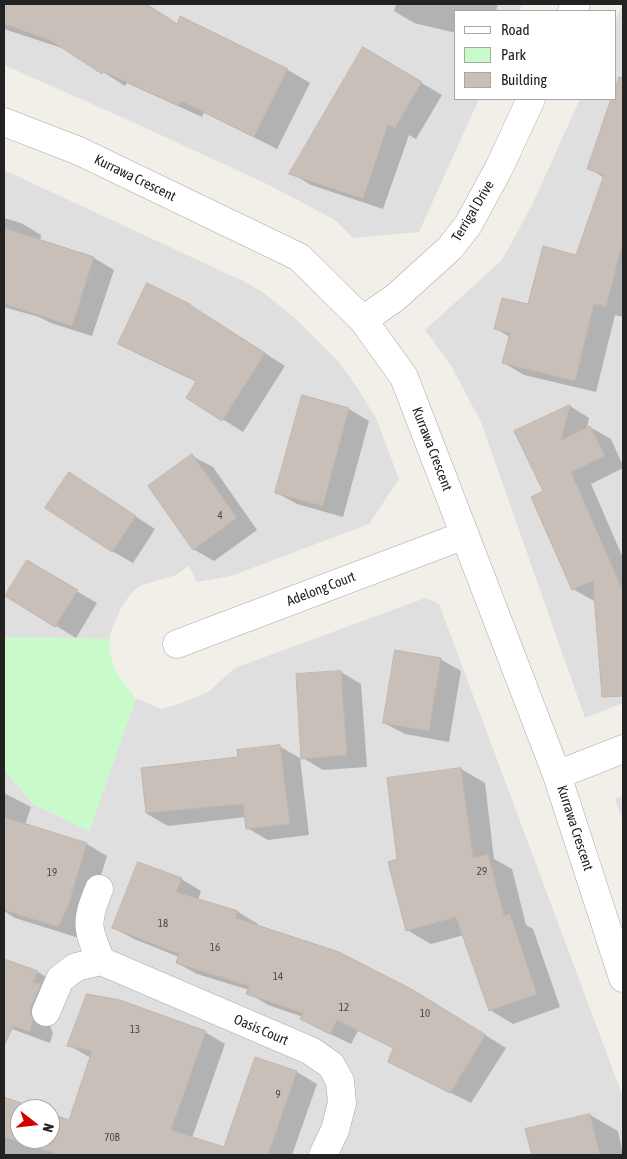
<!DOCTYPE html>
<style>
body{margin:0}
#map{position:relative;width:627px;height:1159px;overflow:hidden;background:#f2efe9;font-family:"Asap Condensed",sans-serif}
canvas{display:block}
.frame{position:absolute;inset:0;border:5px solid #222;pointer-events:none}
.legend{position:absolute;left:454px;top:10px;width:162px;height:90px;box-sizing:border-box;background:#fff;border:1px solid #a7a7a7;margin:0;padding:6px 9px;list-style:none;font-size:15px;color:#222}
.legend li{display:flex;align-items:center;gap:10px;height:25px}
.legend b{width:25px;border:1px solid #a7a7a7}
.north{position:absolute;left:10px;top:1099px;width:50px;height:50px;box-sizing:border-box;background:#fff;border:1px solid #a7a7a7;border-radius:50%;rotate:106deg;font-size:14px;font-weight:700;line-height:20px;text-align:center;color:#222}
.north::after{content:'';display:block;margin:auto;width:18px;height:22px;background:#d40000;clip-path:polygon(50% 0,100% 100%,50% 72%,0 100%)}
</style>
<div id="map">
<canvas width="627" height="1159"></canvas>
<div class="frame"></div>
<ul class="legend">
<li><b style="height:6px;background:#fff"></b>Road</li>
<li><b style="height:14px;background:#c8facc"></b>Park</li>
<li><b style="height:14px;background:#c7bfb8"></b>Building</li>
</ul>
<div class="north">N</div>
</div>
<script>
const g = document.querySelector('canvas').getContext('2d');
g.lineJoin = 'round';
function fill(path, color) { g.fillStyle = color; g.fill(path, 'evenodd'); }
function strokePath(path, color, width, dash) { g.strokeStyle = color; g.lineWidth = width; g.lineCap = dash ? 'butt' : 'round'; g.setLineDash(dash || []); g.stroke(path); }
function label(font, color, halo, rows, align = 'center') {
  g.font = font + ' "Asap Condensed",sans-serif'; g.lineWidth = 5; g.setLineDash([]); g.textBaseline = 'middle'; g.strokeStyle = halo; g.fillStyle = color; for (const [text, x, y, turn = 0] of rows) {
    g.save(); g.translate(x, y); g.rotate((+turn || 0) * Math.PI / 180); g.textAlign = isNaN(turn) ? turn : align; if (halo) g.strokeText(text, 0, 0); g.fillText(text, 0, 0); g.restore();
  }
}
const residential = new Path2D(`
 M4,4H522L519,11H456V99H479L419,232L353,238L335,220L269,185L137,124L4,65Z
 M623,4V703L585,718L481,422L450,364L425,330L502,260L532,205L580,99H616V19Z
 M4,170L243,281L264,293L297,320L340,363L358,389L376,418L399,479L369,524L231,576L197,582L189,566L176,575L139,586L129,596L121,608L112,629L109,639L4,637Z
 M425,598L439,604L623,1097V1155H4V769L33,804L89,831L136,698L161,709L176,705L208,692L235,668ZM20,1109H50V1139H20Z
 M623,795V823L615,799Z`);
const park = new Path2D(`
 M4,637L109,639C109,666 120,678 136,698L89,831L33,804L4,769Z`);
const shadow = new Path2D(`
 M4,4H147L178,24L181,18L288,70L310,83L277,149L204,112L202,117L127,83L125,86L68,50L4,29Z
 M396,4H498L496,11H456V33L414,23L394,11Z
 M383,60L442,95L416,139L409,135L383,209L311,185L291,173Z
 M623,87V317L615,315L596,392L524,375L504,363L510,337L496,329L529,305L577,257L604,178L589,168L599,138Z
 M4,218L21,223L41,235L40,241L94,258L114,270L92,336L51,323L39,317L4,307Z
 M190,305L285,366L243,432L187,397L197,382L140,355L120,343Z
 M570,406L589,418L587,429L590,427L611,439L623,466V468L591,484L623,558V692L595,600L594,601L573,589L545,492Z
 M349,409L369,421L343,517L297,504L277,493Z
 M192,456L213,467L257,530L214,561L193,549Z
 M89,486L155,529L133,563L112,551Z
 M27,562L97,603L76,638L7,596Z
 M440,659L461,671L449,742L405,734L384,723Z
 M341,672L361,684L367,767L323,770L303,758L297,675Z
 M279,746L300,758L309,835L268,840L247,828L246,817L168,826L147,814L142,769L239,758Z
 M461,769L485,783L494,859L512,869L526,925L533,929L560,1007L513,1024L490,1010L464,935L431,944L407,930L399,860Z
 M4,793L31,807L25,825L87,844L107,856L88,918L79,938L15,918L4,911Z
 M181,879L201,891L198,900L238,912L258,924L257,926L434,1003L506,1048L471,1103L390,1062L394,1048L386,1042L358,1031L351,1044L322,1030L303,1017L268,1005L248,993L249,990L197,974L177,963L179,957L134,939L114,928Z
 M4,960L38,972L58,984L50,1026L53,1033L50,1043L4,1026Z
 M205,1032L225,1044L192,1138L225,1148L256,1058L297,1072L317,1084L292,1155H4V1098L35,1109H20V1139H50V1114L70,1121L91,1058L68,1045Z
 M590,1115L618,1131L623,1155H533L527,1130Z`);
const building = new Path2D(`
 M4,4H146L177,24L180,16L288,69L254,137L181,101L179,106L104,72L102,74L50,40L4,24Z
 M363,47L422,82L395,128L388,124L363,199L289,174Z
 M619,77L623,78V240L606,307L594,304L575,381L502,363L510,333L494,329L502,298L528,304L543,246L576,255L604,175L587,169L611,99H616V86Z
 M4,228L94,257L72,326L4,304Z
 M147,283L190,304V305L265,353L222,421L186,398L196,381L118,344Z
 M302,395L349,408L323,506L275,493Z
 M570,405L561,440L590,426L605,456L571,472L623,591V696L602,697L593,581L572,590L531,497L543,491L514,431Z
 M192,454L237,518L193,550L148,486Z
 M69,472L136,516L112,552L45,508Z
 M27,560L78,590L55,627L5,596Z
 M395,650L441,658L429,731L383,723Z
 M341,671L347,755L301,759L296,674Z
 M280,745L290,824L246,829L243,804L146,813L141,768L238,757L237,750Z
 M461,768L473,858L488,854L504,916L510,914L537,994L489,1011L456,917L406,931L388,862L397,859L387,778Z
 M4,817L87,843L68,906L58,927L4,910Z
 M138,862L182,878L176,892L238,911L236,918L339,952L413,990L486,1035L450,1093L388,1062L393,1048L337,1020L330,1034L300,1019L303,1013L246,994L249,986L176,963L179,954L112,928Z
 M4,959L38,971L33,982L41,984L31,1006L30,1013L33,1021L30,1032L13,1026L4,1046Z
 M87,994L120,1000L206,1031L171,1130L224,1147L255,1057L297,1071L268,1155H60L4,1137V1097L39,1109H20V1139H50V1113L69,1120L92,1051L67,1046Z
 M590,1114L600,1155H532L525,1129Z`);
const minor = new Path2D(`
 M572,11L576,4
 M4,122L79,151L299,257L363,320L404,377L557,775L623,978
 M363,320L396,297L450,248L468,225L499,168L531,99
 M177,644L465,535
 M557,775L623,749
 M99,889C85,923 87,928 101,961L311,1051L331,1065L340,1081L342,1103L335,1130L323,1155
 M46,1012L60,979L76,967L101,961`);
const numberNames = [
 ["4",220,516],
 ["29",482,872],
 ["19",52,873],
 ["18",163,924],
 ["16",215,948],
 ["14",278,977],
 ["12",344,1008],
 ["10",425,1014],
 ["13",135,1030],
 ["9",278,1095],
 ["70B",112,1138]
];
const streetNames = [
 ["Kurrawa Crescent",135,178,26],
 ["Terrigal Drive",473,211,-59],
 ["Kurrawa Crescent",432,449,69],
 ["Adelong Court",321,589,-21],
 ["Kurrawa Crescent",575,828,72],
 ["Oasis Court",261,1030,23]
];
fill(residential, '#e0dfdf');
fill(park, '#c8facc');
fill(shadow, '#0003');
fill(building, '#c7bfb8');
strokePath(building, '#c4b6ab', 1);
strokePath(minor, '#a9a9a9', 29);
strokePath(minor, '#fff', 28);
label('11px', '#4b4948', null, numberNames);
label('14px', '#222', '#fff', streetNames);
</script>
